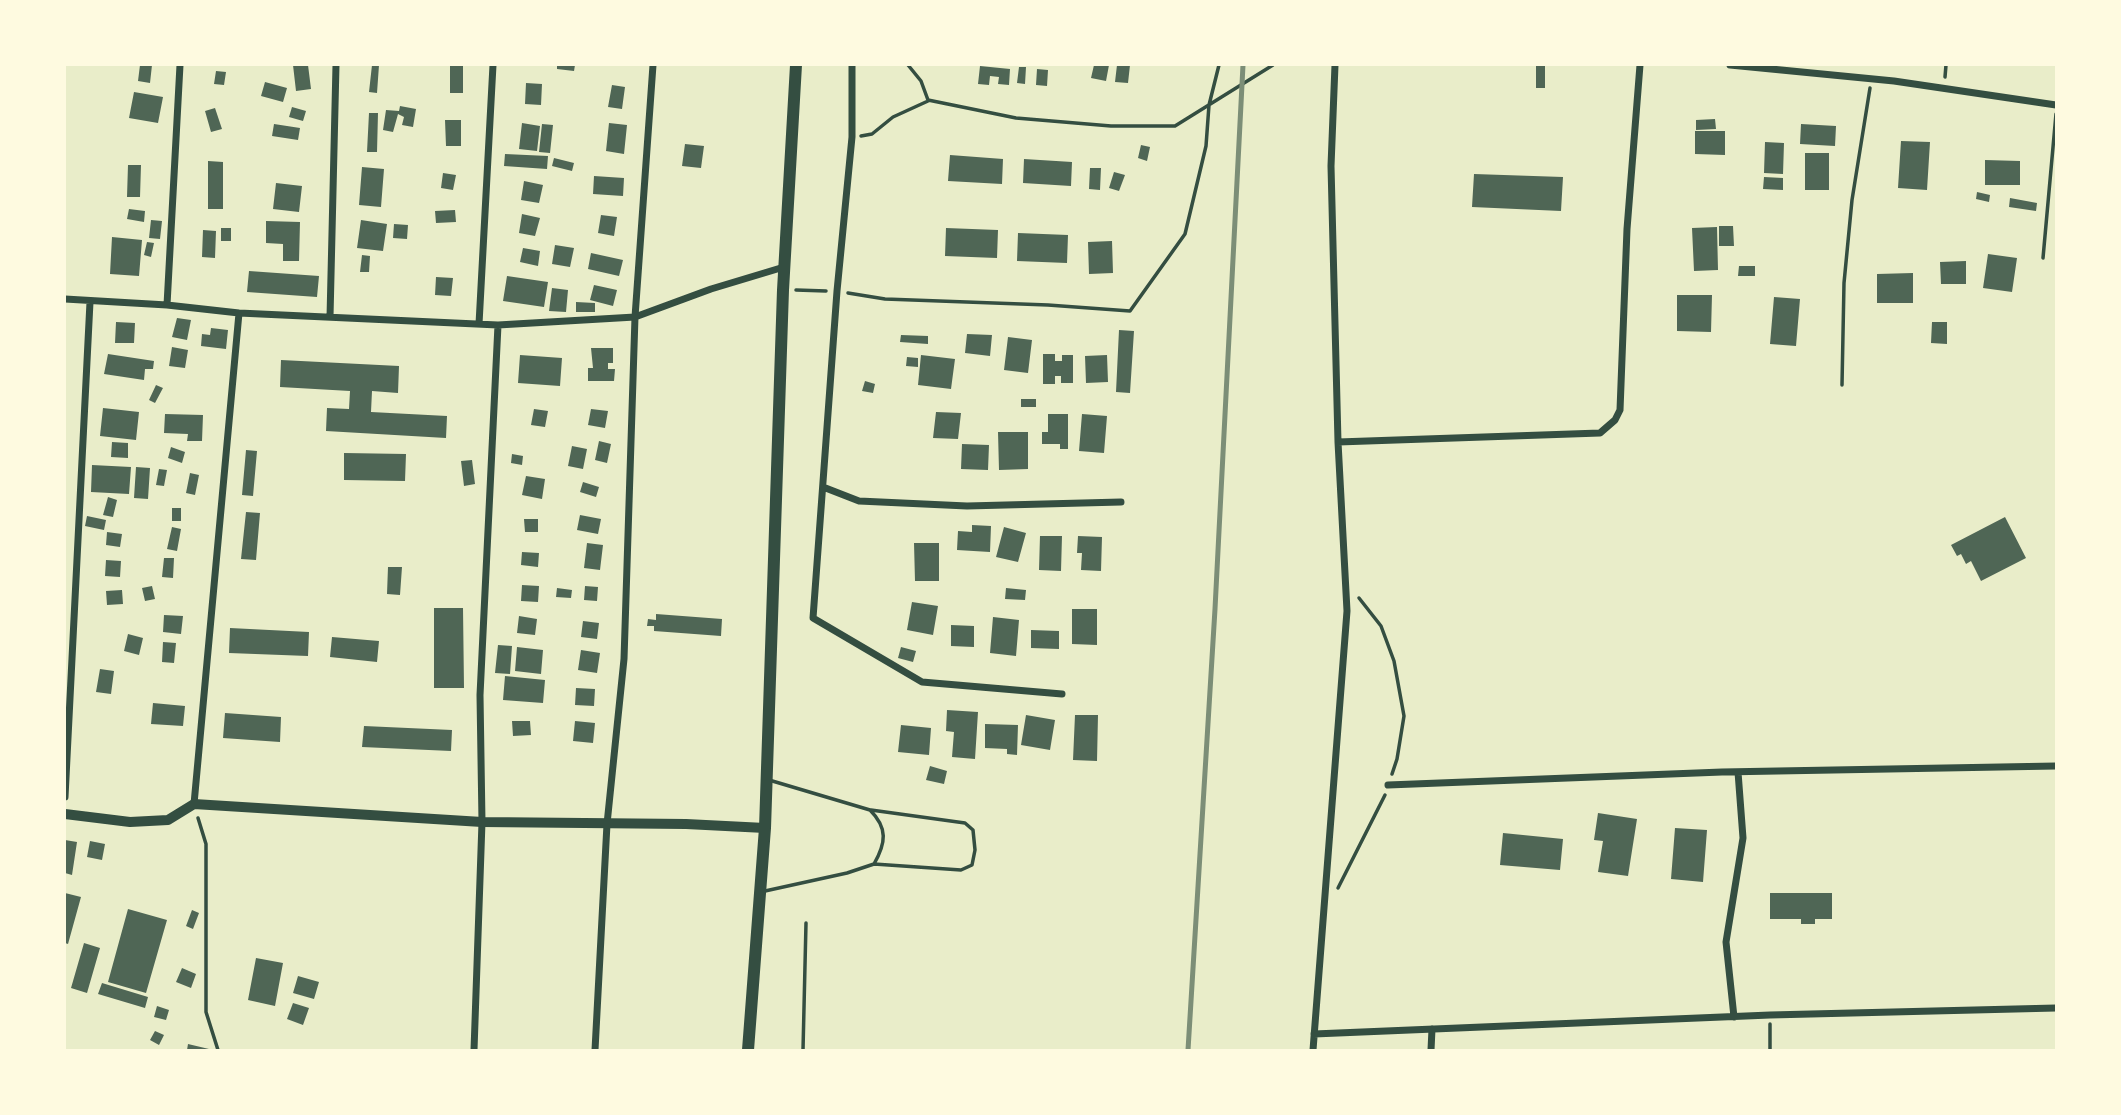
<!DOCTYPE html>
<style>
body{margin:0}
#map{position:relative;width:2121px;height:1115px;overflow:hidden;background:#e9edc9;font-family:"Fira Sans",sans-serif}
canvas{display:block}
.frame{position:absolute;inset:0;border:66px solid #fefae0;pointer-events:none}
</style>
<div id="map">
<canvas width="2121" height="1115"></canvas>
<div class="frame"></div>
</div>
<script>
const g = document.querySelector('canvas').getContext('2d');
g.lineJoin = 'round';
function fill(path, color) { g.fillStyle = color; g.fill(path, 'evenodd'); }
function strokePath(path, color, width, dash) { g.strokeStyle = color; g.lineWidth = width; g.lineCap = dash ? 'butt' : 'round'; g.setLineDash(dash || []); g.stroke(path); }
const building = new Path2D(`
 M140,65H152L150,83L138,81Z
 M293,65H308L311,89L296,91Z
 M372,65H379L377,93L369,92Z
 M450,65H463V93H450Z
 M557,65H575L574,71L557,69Z
 M1094,65H1109L1106,81L1091,78Z
 M1117,65H1130L1128,83L1115,82Z
 M1536,65H1545V88H1536Z
 M980,66L1010,69L1009,85L998,84L999,77L990,76L989,85L978,84Z
 M1019,67H1026L1025,84L1017,83Z
 M1037,69L1048,70L1047,86L1036,85Z
 M216,71L226,72L224,85L214,84Z
 M265,82L287,88L283,102L261,96Z
 M526,83L542,84L541,105L525,104Z
 M612,85L625,87L622,109L608,107Z
 M134,92L163,97L158,123L129,118Z
 M400,106L416,109L413,127L402,125L404,117L398,114L393,132L383,130L386,110L399,111Z
 M292,107L306,111L303,121L289,117Z
 M215,108L222,129L211,132L205,111Z
 M369,113H378L377,152H367Z
 M1715,119L1716,129L1696,130V120Z
 M445,120H461V146H446Z
 M522,123L540,126L537,151L519,149Z
 M609,123L627,125L624,154L606,151Z
 M274,124L300,128L298,140L272,136Z
 M542,124L553,125L550,153L539,152Z
 M1801,124L1836,126L1835,146L1800,144Z
 M1695,131H1725V155L1695,154Z
 M1901,141L1930,142L1927,190L1898,188Z
 M1765,142L1784,143L1783,174L1764,173Z
 M685,144L704,146L701,168L682,166Z
 M1141,145L1150,147L1147,161L1138,158Z
 M1805,153H1829V190H1805Z
 M505,154L548,156L547,169L504,166Z
 M950,155L1003,159L1002,184L948,181Z
 M554,158L574,163L572,171L552,166Z
 M1024,159L1072,162L1071,186L1023,183Z
 M1985,160L2020,161V185H1985Z
 M208,161L223,162V209H208Z
 M128,165H141L140,197H127Z
 M362,167L384,169L381,207L359,205Z
 M1090,168H1101L1100,190L1089,189Z
 M1114,172L1125,175L1119,191L1109,188Z
 M443,173L456,175L453,190L441,188Z
 M1474,174L1563,177L1561,211L1472,207Z
 M594,176L624,178L623,196L593,194Z
 M1764,177L1783,178V190L1763,189Z
 M524,181L543,185L539,203L521,200Z
 M276,183L302,186L299,212L273,209Z
 M1977,192L1990,195L1989,202L1976,199Z
 M2010,198L2037,203L2036,211L2009,207Z
 M129,209L145,211L144,222L127,219Z
 M455,210L456,222L436,223L435,211Z
 M522,214L540,218L535,236L519,233Z
 M601,215L617,217L614,236L598,233Z
 M151,220L162,221L160,239L149,238Z
 M361,220L387,224L383,251L357,248Z
 M266,221L300,222L299,261H283V244L266,243Z
 M394,224L408,225L407,239L393,238Z
 M1719,226H1733L1734,246H1719Z
 M1717,227L1718,270L1694,271L1692,228Z
 M221,228H231V241H221Z
 M946,228L998,230L997,258L945,256Z
 M203,230L216,231L215,258L202,257Z
 M1018,233L1068,235L1067,263L1017,261Z
 M112,237L142,240L139,276L110,274Z
 M1112,241L1113,273L1089,274L1088,242Z
 M147,242L154,243L151,257L144,255Z
 M555,245L574,248L570,267L552,264Z
 M523,248L540,251L538,266L520,262Z
 M591,253L623,260L619,276L588,269Z
 M1988,254L2017,258L2012,292L1983,288Z
 M362,255L370,256L369,272H360Z
 M1966,261V284H1941L1940,262Z
 M1739,266H1755V276H1738Z
 M249,271L319,276L317,297L247,292Z
 M1913,273V303H1877V274Z
 M507,276L548,282L544,307L503,301Z
 M436,277L453,278L451,296L435,295Z
 M594,285L617,290L613,306L590,300Z
 M552,288L568,290L566,312L549,311Z
 M1677,295H1712L1711,332L1677,331Z
 M1774,297L1800,299L1796,346L1770,344Z
 M576,302L595,303V312H576Z
 M177,318L191,320L187,340L172,337Z
 M116,322L135,323L134,343H115Z
 M1932,322H1947V344L1931,343Z
 M211,328L228,330L226,349L201,346L202,334L210,335Z
 M1119,330L1134,331L1130,393L1116,392Z
 M967,334L992,335L990,356L965,353Z
 M901,335L928,336V344L900,342Z
 M1008,337L1032,340L1028,373L1004,370Z
 M172,347L188,350L185,368L169,366Z
 M591,348H613V363H608V369H615L614,381H588V368H593Z
 M108,354L154,361L153,369H145L144,380L104,374Z
 M1043,354H1055V361H1062V355H1073V383H1061V376H1055V384H1043Z
 M520,355L562,358L560,386L518,383Z
 M921,355L955,359L951,389L918,385Z
 M1107,355L1108,382L1086,383L1085,356Z
 M907,357L918,358V367L906,366Z
 M281,360L399,366L398,393L372,391L371,412L447,416L446,438L326,431L327,408L349,409L350,391L280,387Z
 M865,381L875,384L873,393L862,391Z
 M156,385L163,388L155,403L149,400Z
 M1021,399H1036V407H1021Z
 M103,408L139,412L136,440L100,436Z
 M534,409L548,411L545,427L531,425Z
 M591,409L608,411L605,428L588,425Z
 M936,412L961,413L958,439L933,438Z
 M165,414L203,415L202,441H187L188,434L164,433Z
 M1048,414H1068V449H1060V444H1042V432H1048Z
 M1082,414L1107,416L1104,453L1079,451Z
 M998,432H1028V469L999,470Z
 M599,441L611,444L607,463L595,460Z
 M112,442L128,443V458L111,457Z
 M962,444L989,445L988,470L961,469Z
 M572,446L587,449L583,469L568,466Z
 M171,447L185,452L182,463L168,458Z
 M246,450L257,451L253,496L242,495Z
 M344,453L406,454L405,481L344,480Z
 M512,454L523,456L522,465L511,463Z
 M472,460L475,484L464,486L461,461Z
 M92,465L131,467L129,494L91,492Z
 M136,467L150,468L148,499L134,498Z
 M159,469L167,470L164,486L156,485Z
 M190,473L199,475L195,495L186,493Z
 M526,476L545,479L542,499L522,495Z
 M583,482L599,487L596,497L580,492Z
 M108,497L117,500L113,517L103,515Z
 M172,508H181V521H172Z
 M246,512L260,513L256,560L241,559Z
 M580,515L601,519L598,534L577,530Z
 M87,516L106,520L104,530L85,526Z
 M2005,517L2026,558L1981,581L1971,561L1966,564L1961,554L1957,556L1951,545Z
 M524,519H538V532H525Z
 M972,525L991,526L990,552L957,550L958,531L972,532Z
 M172,527L181,529L177,551L167,549Z
 M1004,527L1026,533L1018,562L996,557Z
 M107,532L122,534L120,547L106,545Z
 M1040,536H1062L1061,571L1039,570Z
 M1078,536L1102,537L1101,571L1081,570L1082,553H1077Z
 M587,543L603,545L600,570L584,568Z
 M914,543H939V581H915Z
 M522,552L539,553L538,567L521,565Z
 M164,558H174L173,578L162,577Z
 M106,560L121,561L120,577L105,576Z
 M388,567H402L400,595L387,594Z
 M522,585L539,586L538,602L521,601Z
 M152,586L155,599L145,601L142,588Z
 M585,586L598,587L597,601L584,600Z
 M557,588L572,590L571,598L556,597Z
 M1006,588L1026,590L1025,600L1005,599Z
 M122,590L123,604L107,605L106,591Z
 M912,602L938,606L933,635L907,630Z
 M434,608H463L464,688H434Z
 M1072,609H1097V645L1072,644Z
 M656,614L722,619L721,636L654,631V626H647L648,619L656,620Z
 M164,615L183,616L181,634L163,632Z
 M519,616L537,619L535,635L517,633Z
 M993,617L1019,620L1016,656L990,653Z
 M583,621L599,623L597,639L581,637Z
 M951,625L974,626V647L951,646Z
 M230,628L309,632L308,656L229,653Z
 M1031,630L1059,631V649L1031,648Z
 M128,634L143,638L139,655L124,651Z
 M332,637L379,641L377,662L330,657Z
 M163,642L176,643L174,663L162,662Z
 M498,645L512,646L510,674L495,673Z
 M517,647L543,650L541,674L515,671Z
 M901,647L916,651L913,662L898,658Z
 M581,650L600,653L597,673L578,670Z
 M100,669L114,671L111,694L96,692Z
 M505,676L545,680L543,703L503,700Z
 M576,688L595,689L594,706L575,705Z
 M153,703L185,706L183,726L151,724Z
 M947,710L978,712L975,759L952,757L954,732L946,731Z
 M225,713L281,717L280,742L223,738Z
 M1026,715L1055,720L1050,750L1021,745Z
 M1075,715H1098L1097,761L1073,760Z
 M512,721H530L531,735L513,736Z
 M575,721L595,723L593,743L573,741Z
 M985,724L1018,725L1017,755L1007,754V749L985,748Z
 M901,725L931,728L929,755L898,752Z
 M364,726L452,730L451,751L362,747Z
 M930,766L947,771L944,784L926,780Z
 M1598,813L1637,819L1628,876L1598,872L1603,841L1594,840Z
 M1675,828L1707,830L1703,882L1671,879Z
 M1503,833L1563,839L1560,870L1500,865Z
 M65,840L77,842L72,875L65,873Z
 M90,841L105,844L102,860L87,857Z
 M65,893L81,897L68,944L65,943Z
 M1770,893H1832V919H1815V924H1801V919H1770Z
 M128,909L167,920L146,993L108,982Z
 M192,910L199,913L193,929L186,926Z
 M84,943L100,948L87,993L71,988Z
 M256,958L283,963L275,1006L248,1000Z
 M182,968L196,974L191,988L176,982Z
 M298,976L319,982L314,999L293,993Z
 M102,983L148,997L145,1008L98,994Z
 M293,1003L309,1008L303,1025L287,1019Z
 M157,1006L169,1010L166,1020L154,1017Z
 M155,1031L164,1035L159,1045L150,1040Z
 M188,1044L209,1049V1050H187Z`);
const path = new Path2D(`
 M908,65L921,81L928,100L1016,118L1111,126H1175L1273,65
 M1945,77L1946,65
 M861,136L872,134L893,117L928,101
 M2043,258L2056,114
 M796,290L826,291
 M848,293L885,299L1048,305L1130,311L1185,234L1206,146L1209,105L1219,65
 M1842,385L1844,283L1852,200L1870,88
 M1359,598L1381,626L1394,661L1404,716L1397,759L1392,774
 M198,818L206,844V1012L218,1050
 M1338,888L1385,795
 M1770,1024V1050
 M803,1050L806,923`);
const service = new Path2D(`
 M871,810L965,823L973,830L975,850L972,865L961,870L874,864
 M765,891L847,873L874,864C886,843 888,828 870,810L769,780`);
const minor = new Path2D(`
 M852,65V137L837,291L813,618L922,682L1062,694
 M1335,65L1331,166L1338,442L1600,433L1615,420L1620,410L1627,229L1640,65
 M1730,65L1894,81L2056,105
 M65,299L167,305L239,313L498,325L635,317L711,289L784,267
 M167,305L180,65
 M330,317L336,65
 M479,324L493,65
 M823,487L859,501L967,506L1121,502
 M1388,785L1722,772L2056,766
 M65,797L90,302
 M194,804L239,313
 M1734,1017L1726,942L1743,838L1738,772
 M1314,1034L1770,1015L2056,1008
 M474,1050L482,822L480,695L498,325
 M595,1050L607,824L624,659L635,317L653,65
 M1313,1050L1347,611L1338,442
 M1431,1050L1432,1029`);
const tertiary = new Path2D(`
 M65,814L130,822L168,820L194,804L482,822L686,824L765,828`);
const trunk = new Path2D(`
 M748,1050L765,828L783,290L796,65`);
const rail = new Path2D(`
 M1188,1050L1215,609L1243,65`);
fill(building, '#4f6655');
strokePath(path, '#344e41', 3.5);
strokePath(service, '#344e41', 3.5);
strokePath(minor, '#344e41', 7);
strokePath(tertiary, '#344e41', 10);
strokePath(trunk, '#344e41', 12);
strokePath(rail, '#7c8e77', 5);
</script>
